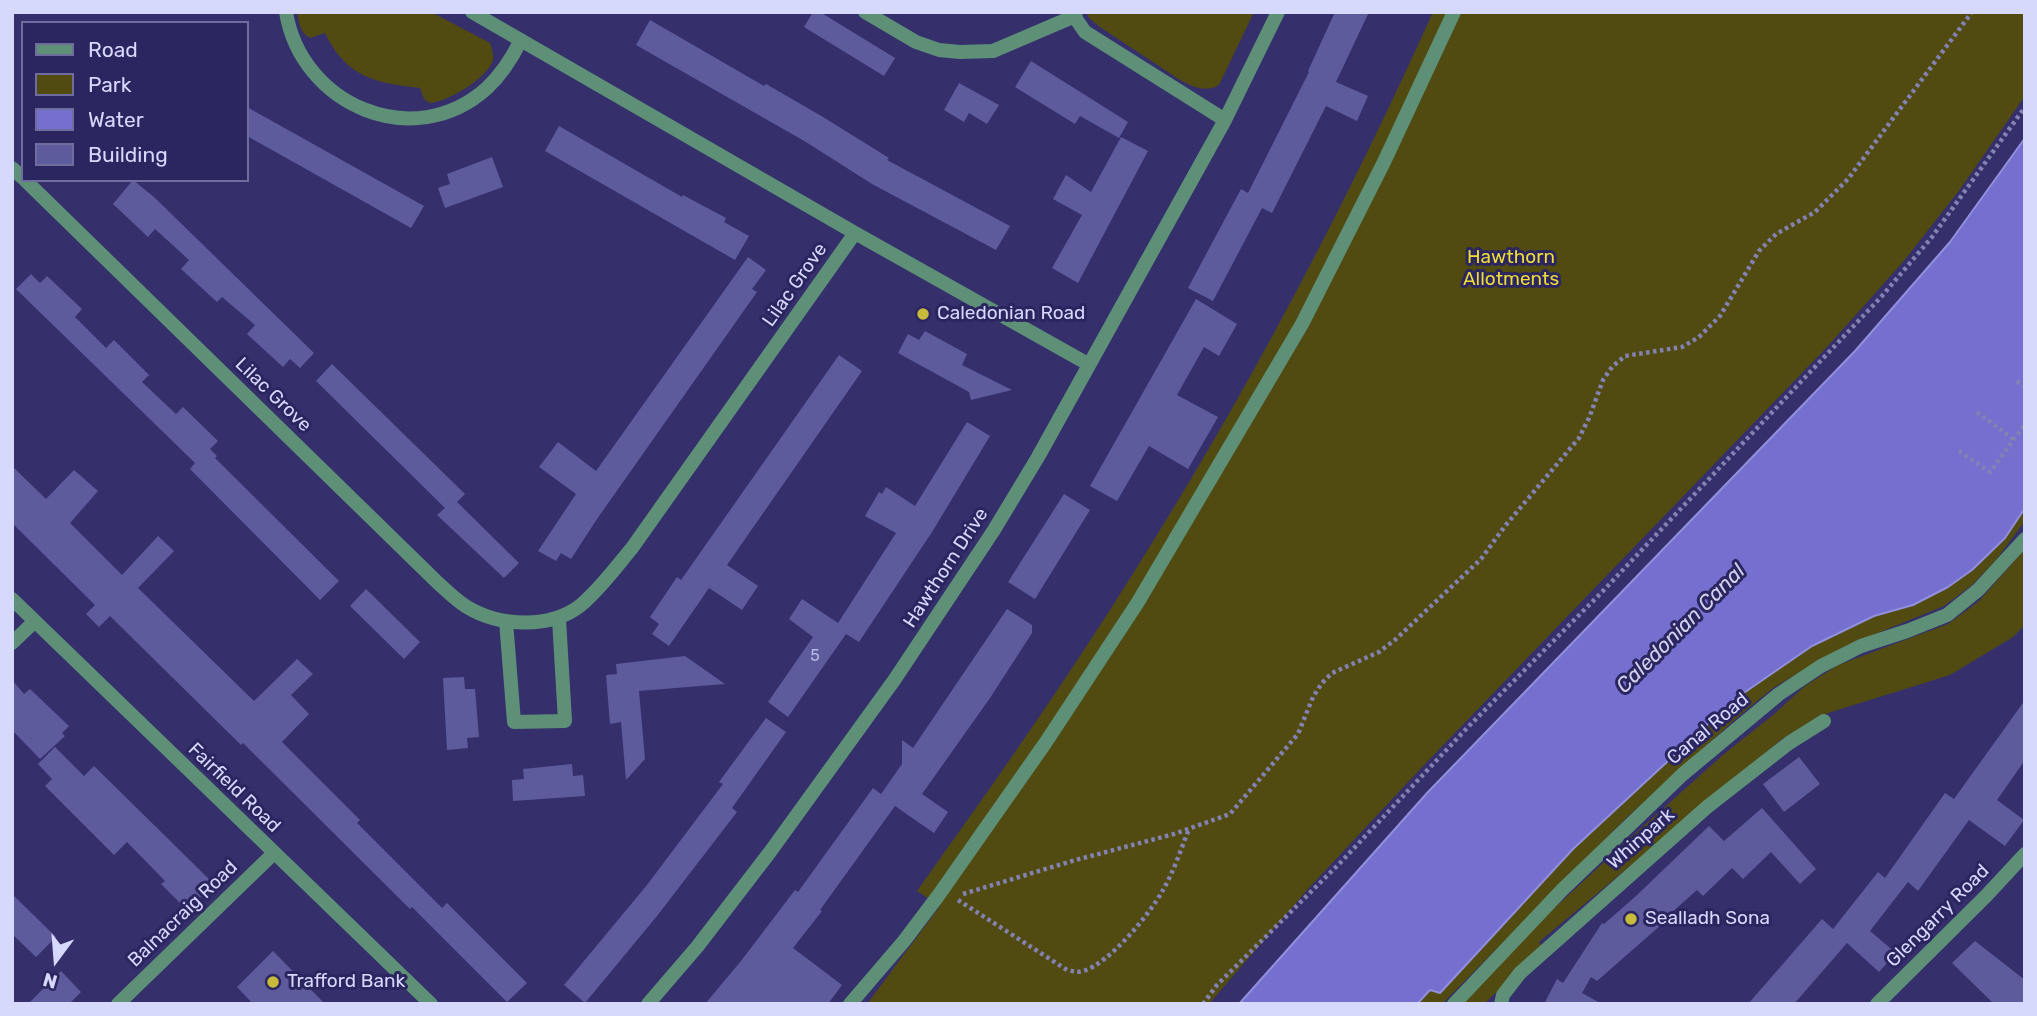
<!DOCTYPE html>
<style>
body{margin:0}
#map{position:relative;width:2037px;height:1016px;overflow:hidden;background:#35306c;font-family:Rubik,sans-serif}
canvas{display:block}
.frame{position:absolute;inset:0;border:14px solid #d6d8fc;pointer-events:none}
.legend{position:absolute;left:21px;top:21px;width:228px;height:161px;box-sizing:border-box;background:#2b2560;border:2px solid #6f6d9e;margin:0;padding:9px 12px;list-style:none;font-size:21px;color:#d6d8fc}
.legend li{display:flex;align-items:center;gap:14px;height:35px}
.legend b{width:35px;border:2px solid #6f6d9e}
.north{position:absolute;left:21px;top:925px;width:70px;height:70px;-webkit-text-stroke:5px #2b2560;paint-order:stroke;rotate:196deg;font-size:19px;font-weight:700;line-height:28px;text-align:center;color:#d6d8fc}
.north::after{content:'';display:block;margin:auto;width:24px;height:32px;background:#d6d8fc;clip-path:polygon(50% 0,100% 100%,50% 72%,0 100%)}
</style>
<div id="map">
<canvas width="2037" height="1016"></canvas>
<div class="frame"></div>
<ul class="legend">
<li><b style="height:9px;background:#5e9078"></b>Road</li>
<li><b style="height:19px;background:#514b11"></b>Park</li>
<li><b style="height:19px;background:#7570d0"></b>Water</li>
<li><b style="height:19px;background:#5d5b9c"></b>Building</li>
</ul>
<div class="north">N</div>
</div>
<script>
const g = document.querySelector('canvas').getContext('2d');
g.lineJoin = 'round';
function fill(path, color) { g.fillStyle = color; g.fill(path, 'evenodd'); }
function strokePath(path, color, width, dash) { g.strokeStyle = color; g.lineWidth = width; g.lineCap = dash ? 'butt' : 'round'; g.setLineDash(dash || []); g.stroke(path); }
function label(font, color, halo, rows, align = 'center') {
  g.font = font + ' Rubik,sans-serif'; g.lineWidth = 6; g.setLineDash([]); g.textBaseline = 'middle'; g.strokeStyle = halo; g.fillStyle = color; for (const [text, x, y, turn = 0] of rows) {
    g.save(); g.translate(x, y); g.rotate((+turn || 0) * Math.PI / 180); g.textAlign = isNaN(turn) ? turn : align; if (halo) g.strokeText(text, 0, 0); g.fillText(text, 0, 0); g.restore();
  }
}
const green = new Path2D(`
 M297,12H431L490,43C492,49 494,54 493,60C488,78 447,102 430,103L424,99L420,88C375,83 346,77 325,33L310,38C300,33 299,22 297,12Z
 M1086,12H1254L1219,85C1206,93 1193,87 1180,80L1100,27L1089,18Z
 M1433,12H2025V96L1958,192L1903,262L1827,347L1425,764L1308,889L1209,1004H867L940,906L917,891C992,786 1066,681 1134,572C1247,393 1346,205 1433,12Z
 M2025,508V521L1996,560L1972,585L1944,606L1841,648L1773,688L1739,716L1624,820L1442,1004H1417L1430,990L1440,993L1573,849L1735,699L1812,646L1874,616L1913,605L1948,587L1972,570L2005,538Z
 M2025,549V625L2013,637L1950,675L1828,713L1782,739L1539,942L1543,947L1484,1004H1461L1548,914L1630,838L1724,754L1773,715L1805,686L1838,665L1948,624L1978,602Z`);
const water = new Path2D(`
 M2025,138V508L2005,538L1972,570L1948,587L1913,605L1874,616L1812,646L1735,699L1573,849L1440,993L1430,990L1417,1004H1239L1428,792L1855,351L1950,242Z`);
const building = new Path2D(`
 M813,12H820L895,58L884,76L804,27Z
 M1335,12H1369L1336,82L1368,96L1357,121L1326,106L1272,213L1262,208L1213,301L1188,288L1241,189L1248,193L1309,72L1308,71Z
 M650,20L764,86L766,84L823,117L889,158L887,160L1010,226L996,250L872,184L806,142L636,45Z
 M1031,61L1128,122L1119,138L1080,116L1075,124L1015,87Z
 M959,83L999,105L987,124L969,113L964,122L944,110Z
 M247,107L424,206L411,228L247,136Z
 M559,126L682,197L683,195L726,218L724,222L749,236L735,260L545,151Z
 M1121,137L1148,151L1078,283L1052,268L1082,215L1053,199L1066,175L1091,192Z
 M492,157L503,187L445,208L438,188L450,184L447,174Z
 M133,180L154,197L314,353L300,368L290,359L283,367L247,334L255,325L222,297L217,302L181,269L189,260L155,229L148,237L113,204Z
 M748,257L766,270L752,289L757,292L597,519L571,559L561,553L556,561L538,551L576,494L539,467L558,442L596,471Z
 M31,274L40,283L47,276L82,309L75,317L106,348L114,340L149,375L142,382L176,414L183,407L218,441L210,449L217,456L215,458L339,581L320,600L190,469L195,463L16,289Z
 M1196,299L1237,324L1219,356L1204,347L1177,395L1218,417L1188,469L1149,446L1117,501L1090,486Z
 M925,331L967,354L962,365L1012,390L971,400L969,392L898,353L908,334L919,340Z
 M839,355L862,371L727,565L758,586L742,610L709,588L669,646L652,634L659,624L650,617L677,577L681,580Z
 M332,364L465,494L457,502L519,563L504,578L437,515L445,508L316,381Z
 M967,422L990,436L932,532L859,642L846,634L788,717L768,702L813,637L789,619L802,599L838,623L896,533L865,516L879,492L882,494L886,487L915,506Z
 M12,466L46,499L74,470L98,491L70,523L122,575L158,536L174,551L138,588L254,701L297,659L313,674L291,695L309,714L282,742L360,820L357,823L442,908L447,903L527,983L507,1002L412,907L410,909L243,743L241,745L110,616L99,627L86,614L95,605L12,523Z
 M1064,494L1090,510L1035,599L1008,582Z
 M366,589L420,642L404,659L350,606Z
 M1007,609L1032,625V633L990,698L922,794L948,812L934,833L895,806L820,910L822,911L793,948L842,985L828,1004H705L741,961L795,890L798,892L873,788L881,794L902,764V740L913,748Z
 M685,656L725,684L639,691L645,759L626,780L621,722L610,724L606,675L617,674L616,664Z
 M464,677L465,689H475L479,737L467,738L468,748L447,750L443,678Z
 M12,680L24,694L30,689L69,726L62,733L65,736L40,759L12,730Z
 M2025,700V760L1997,800L2024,820L2005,846L1969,820L1918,891L1908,882L1870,931L1896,953L1879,972L1847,943L1794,1004H1748L1822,919L1833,929L1878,872L1885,878L1945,793L1954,799Z
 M766,718L786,732L732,808L737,812L657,916L585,1003L564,985L647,885L723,784L719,782Z
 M55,747L84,776L94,766L214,884L187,910L161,884L165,881L127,842L114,855L45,786L52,779L38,764Z
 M1799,757L1820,784L1784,812L1763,784Z
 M572,764L573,776L583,775L585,796L513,801L512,780L524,779L523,769Z
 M1762,808L1816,869L1800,884L1771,852L1743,879L1732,868L1703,896L1697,890L1660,923L1661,925L1597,981L1591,977L1582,993L1602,1004H1544L1557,979L1563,983L1602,923L1604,924L1636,896L1709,826L1724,841Z
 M12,894L56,937L36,957L12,934Z
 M1975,941L2025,980V1004H1994L1952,963Z
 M273,951L325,1004H253L237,987Z
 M61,971L81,992L69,1004H28Z`);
const path = new Path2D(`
 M2017,381L2025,387
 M1977,412L2013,439
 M1959,451L1990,472L2025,424
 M963,894L1072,861L1174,834L1230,814L1298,734L1313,697L1322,683L1332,673L1379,652L1396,639L1481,559L1505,526L1579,438L1589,418L1603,380L1612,367L1625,356L1682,347L1699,337L1720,316L1759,251L1776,234L1815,212L1848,179L1972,12
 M958,900L1067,970C1073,971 1077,973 1083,971C1109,964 1150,914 1163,890C1174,871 1181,849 1189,829
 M1203,1004L1217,985L1341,862L1468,727L1602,592L1882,296L1932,237L2025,107`);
const service = new Path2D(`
 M865,12L916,42L939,50L960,52L993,51L1075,16
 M850,1004L904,941L938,896L1046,742L1138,602L1302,324L1384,162L1454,12
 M1454,1004L1562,890L1683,774L1779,694L1821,666L1861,646L1907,631L1947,615L1978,590L2025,539`);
const minor = new Path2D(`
 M286,12C301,105 414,154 487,88C502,74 512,58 521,40
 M472,12L855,233L1088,364
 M1075,12L1076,19L1085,32L1225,120
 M12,168L23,178
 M25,180L438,583C447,591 457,601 467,607C500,627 551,629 581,605C601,588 616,567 632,548L855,233
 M12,599L431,1004
 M506,621L514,722L565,721L559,619
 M12,643L35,621
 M118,1004L274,853
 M648,1004L697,947L770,852L895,679L994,530L1038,457L1225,120L1278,12
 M1501,1004L1503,995L1520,973L1707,807L1789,743L1824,721
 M1877,1004L1986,896L2025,854`);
const markers = [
 [923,314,7,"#c8bb3b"],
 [1631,919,7,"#c8bb3b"],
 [273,982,7,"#c8bb3b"]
];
const numberNames = [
 ["5",815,656]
];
const parkNames = [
 ["Hawthorn",1511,258],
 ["Allotments",1511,280]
];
const streetNames = [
 ["Lilac Grove",795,285,-55],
 ["Lilac Grove",273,395,44],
 ["Hawthorn Drive",946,568,-57],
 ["Canal Road",1708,729,-40],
 ["Fairfield Road",234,788,44],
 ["Whinpark",1641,839,-41],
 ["Balnacraig Road",183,914,-44],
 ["Glengarry Road",1938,916,-45]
];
const poiNames = [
 ["Caledonian Road",937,314],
 ["Sealladh Sona",1645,919],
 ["Trafford Bank",287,982]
];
const waterNames = [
 ["Caledonian Canal",1681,629,-45]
];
fill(green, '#514b11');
fill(water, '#7570d0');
strokePath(water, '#928fdd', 2);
fill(building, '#5d5b9c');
strokePath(path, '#8382b2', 4.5, [3.5, 3.5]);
strokePath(service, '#5e9078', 14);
strokePath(minor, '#5e9078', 14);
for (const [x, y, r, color] of markers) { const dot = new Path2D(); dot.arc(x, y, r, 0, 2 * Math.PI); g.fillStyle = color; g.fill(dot); strokePath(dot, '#2b2560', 2.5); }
label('16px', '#b8b9e4', null, numberNames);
label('19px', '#eedd36', '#2b2560', parkNames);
label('19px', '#d6d8fc', '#2b2560', streetNames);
label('19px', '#d6d8fc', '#2b2560', poiNames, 'left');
label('italic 21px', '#cfd0e9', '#2b2560', waterNames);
</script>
